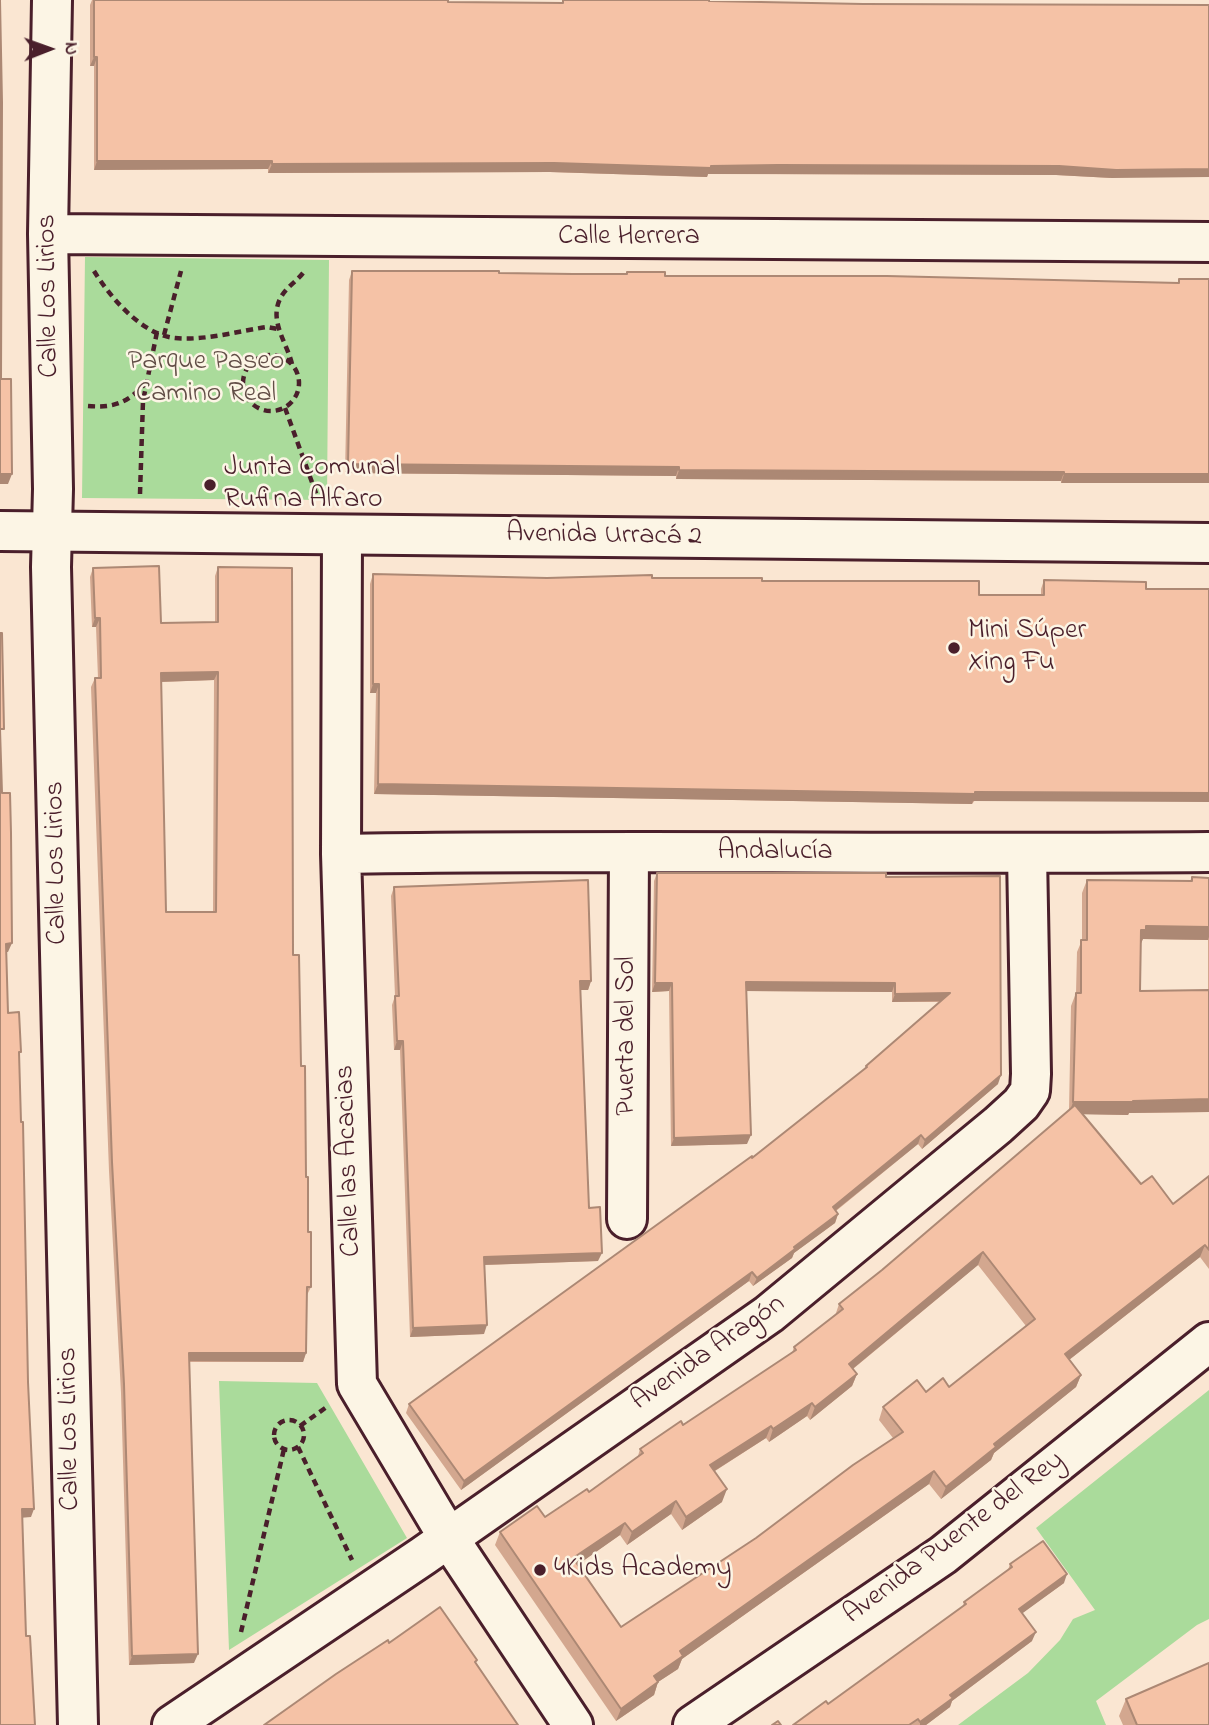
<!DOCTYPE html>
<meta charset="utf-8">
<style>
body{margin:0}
#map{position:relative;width:1209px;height:1725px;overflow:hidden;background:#fae6d2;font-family:"Indie Flower",sans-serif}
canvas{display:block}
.north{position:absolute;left:14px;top:14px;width:70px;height:70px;-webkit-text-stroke:5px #fcf5e5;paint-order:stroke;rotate:89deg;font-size:19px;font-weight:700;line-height:28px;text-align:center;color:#4a1f2b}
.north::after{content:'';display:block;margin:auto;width:24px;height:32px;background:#4a1f2b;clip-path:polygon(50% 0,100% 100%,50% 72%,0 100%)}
</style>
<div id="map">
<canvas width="1209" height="1725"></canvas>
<div class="north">N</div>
</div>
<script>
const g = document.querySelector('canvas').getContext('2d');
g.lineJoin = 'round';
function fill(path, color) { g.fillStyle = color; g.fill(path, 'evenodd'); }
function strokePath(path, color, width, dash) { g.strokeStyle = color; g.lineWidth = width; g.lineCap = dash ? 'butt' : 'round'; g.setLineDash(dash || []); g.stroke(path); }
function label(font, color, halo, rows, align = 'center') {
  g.font = font + ' "Indie Flower",sans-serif'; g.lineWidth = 5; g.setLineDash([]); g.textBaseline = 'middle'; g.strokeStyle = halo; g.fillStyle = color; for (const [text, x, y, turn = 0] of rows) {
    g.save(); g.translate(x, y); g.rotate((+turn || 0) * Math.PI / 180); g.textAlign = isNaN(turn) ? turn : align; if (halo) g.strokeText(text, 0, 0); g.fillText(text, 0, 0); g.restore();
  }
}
const green = new Path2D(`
 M85,257L329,260L327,500L82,498Z
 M219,1381L317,1383L407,1538L229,1650Z
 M1209,1390V1619L1197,1625L1096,1701L1106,1725H958L1028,1673L1060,1640L1073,1619L1095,1610L1036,1528Z`);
const path = new Path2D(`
 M94,271C110,297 142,335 175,338C205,341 238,331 267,327L278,329
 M164,335L181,271
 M243 383a28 28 0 1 1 56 0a28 28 0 1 1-56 0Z
 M292,364C287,343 269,321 280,299C285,288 296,282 303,273
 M88,406C114,408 127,403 145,384
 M285,408L317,496
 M140,494L143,401L157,332
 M274 1435a15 15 0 1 1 30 0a15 15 0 1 1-30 0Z
 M300,1426L328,1406
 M298,1447L352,1560
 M241,1632L284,1449`);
const minor = new Path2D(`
 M52,0L48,234L53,489L51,567L78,1725
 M48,234L1209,242
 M342,535L341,854L357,1384L448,1537L573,1725
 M341,854C630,849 920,855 1209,852
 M627,1219L629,852
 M172,1725L423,1556L769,1314L998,1125L1021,1104L1030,1091L1031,1074L1027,854
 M693,1725L943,1555L1209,1342`);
const tertiary = new Path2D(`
 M0,531L1209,543`);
const wall = new Path2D(`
 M92,0H448V2H562L563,0H709V1L1112,178L1056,175L708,174L707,177L550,172L268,173V169L94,170V66H90V5Z
 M352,271L573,274H626L627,272L665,276L1178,283L1179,279H1209L1061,483V481L676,479V476L345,473L349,280Z
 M218,567L293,955L301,1066L311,1287L307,1295L306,1353L303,1362H189L194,1663L129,1665L121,1393L109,1171L91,687L95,678H98L96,627H92L90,577L93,568L161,623L215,622V576ZM214,680L213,912H166L161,682Z
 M373,574L547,578H652L762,581L979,595H1041V589L1044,580L1146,582L972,804L374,794L376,693H370V584Z
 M657,873L886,877L998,1084L922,1149L918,1144L836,1211L838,1214L835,1223L794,1253L792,1258L753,1286L749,1281L461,1490L406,1413L409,1404L752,1158L865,1069L866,1066L940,1002H892V992L746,991L747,1144L671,1146L669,991L652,992L654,881Z
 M1192,877L1209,878V1112L1129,1113L1128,1115L1083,1114L1141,1184L1173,1204L1209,1176V1269L1200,1257L1069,1360L1081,1375L1076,1387L994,1453L991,1460L941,1499L929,1484L682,1659L678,1669L658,1682L654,1695L616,1721L495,1545L500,1532L545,1517L589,1492L638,1456L640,1449L683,1425L792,1353L794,1347L835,1316L839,1304L882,1270L1069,1111L1071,1006L1076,993L1077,952L1082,940V893L1087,880L1190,881ZM1143,939L1208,940V990L1140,991L1141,943ZM978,1265L1026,1326L949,1387L926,1392L883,1407L879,1420L893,1438L756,1538L621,1627L578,1564L620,1535L627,1545L671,1514L682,1530L722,1502L715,1471L766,1438L769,1442L807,1416L810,1420L852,1386L857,1374L853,1369Z
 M394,887L591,981L588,990H580L589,1208L598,1261L485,1265L484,1334L410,1337L400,1050H394L392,1005L395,996L391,896Z
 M1010,1564L1064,1583L1022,1613L1032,1641L952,1701L950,1707L926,1725H793L828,1704L963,1606L964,1602L1008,1570Z
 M1126,1699L1209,1725H1123L1119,1716Z`);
const shadedWall = new Path2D(`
 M94,57H97L94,66H90Z
 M97,161H272L268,169L94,170Z
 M554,163L711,166H1059L1209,169V177L1112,178L1056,175L774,174H708L707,177L550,172L268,173L272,164Z
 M348,464L679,467L676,476L345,473Z
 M679,470L1064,472L1061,481L676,479Z
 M0,474H12L8,484H0Z
 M1064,474H1209V483H1061Z
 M95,618H100L96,627H92Z
 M218,672L214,680L157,682L161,673Z
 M373,684H379L376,693H370Z
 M378,784L975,792L1209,793V802L973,801L972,804L374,794Z
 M1146,926L1209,927V937L1208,940L1143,939L1141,943H1136L1141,930Z
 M12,943L8,952H3L6,944Z
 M580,981H591L588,990H577Z
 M746,982L895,983L892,992L743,991Z
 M655,983H672L669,991L652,992Z
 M950,993L947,1001L892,1002L895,994Z
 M397,1041H403L400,1050H394Z
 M1001,1075L998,1084L922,1149L925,1140Z
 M1209,1099V1112L1129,1113L1128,1115L1069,1114L1073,1102Z
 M751,1135L747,1144L671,1146L674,1138Z
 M921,1135L918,1144L830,1215L833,1207Z
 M838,1214L835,1223L794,1253L792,1258L753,1286L757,1278L794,1247Z
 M1205,1245L1200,1257L1060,1367L1065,1354Z
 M983,1252L978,1265L844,1376L849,1364Z
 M602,1253L598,1261L481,1265L484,1257Z
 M752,1272L749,1281L461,1490L464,1481Z
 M487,1325L484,1334L410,1337L413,1328Z
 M189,1353H306L303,1362L186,1361Z
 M857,1374L852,1386L810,1420L815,1407Z
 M1081,1375L1076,1387L994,1453L991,1460L941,1499L946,1487L994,1444Z
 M812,1403L807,1416L769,1442L773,1429Z
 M771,1426L766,1438L705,1477L710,1465Z
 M934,1471L929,1484L682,1659L678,1669L658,1682L654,1695L616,1721L621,1709L680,1651Z
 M727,1489L722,1502L682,1530L686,1517Z
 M676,1501L671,1514L627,1545L632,1532Z
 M22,1509H34L31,1517L19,1518Z
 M625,1523L620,1535L569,1571L573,1558Z
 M1067,1574L1064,1583L1016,1618L1019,1609Z
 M1036,1632L1032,1641L952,1701L950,1707L926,1725H920V1722L950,1695Z
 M198,1654L194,1663L129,1665L132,1656Z`);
const building = new Path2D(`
 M0,0L2,102L1,379H11L12,474H0Z
 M94,0H448V2L563,3V0H709V1L863,4L1209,5V169L1116,170L1059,166L778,165L711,166V168L554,163L272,164V161H97V57H94Z
 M352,271H499V273L573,274H627V272H665V276H887L1179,283V279H1209V474H1064V472L679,470V467L348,464Z
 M159,566L161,623L218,622V567L292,568L293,955H299L301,1066H305L306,1177H308V1232H311V1287H307L306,1353H189L198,1654L132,1656L124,1384L112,1162L95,678H101L100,618H95L93,568ZM218,672L216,912H166L161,673Z
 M373,574L547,578L652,575V578H762V581H979V595H1044V580L1146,582V589H1209V793L975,792V794L378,784L379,684H373Z
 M0,633H2L4,729H0L2,793H10L11,833L12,943L6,944L8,1013L19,1012L21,1052H19L21,1122H23L28,1382L34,1509H22L26,1636H30L35,1725H0Z
 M657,873H886V877L1000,876L1001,1075L925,1140L921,1135L833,1207L838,1214L794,1247L795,1249L757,1278L752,1272L464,1481L409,1404L752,1156V1158L867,1067L866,1066L950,993L895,994V983L746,982L751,1135L674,1138L672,983H655Z
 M1192,877L1209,878V927L1146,926V930H1141L1140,991L1209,990V1099L1133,1101V1102H1073L1076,993H1081V940H1087V880L1192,881Z
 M588,880L591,981H580L589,1208L600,1207L602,1253L484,1257L487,1325L413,1328L403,1041H397L395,996H399L394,887Z
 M1075,1105L1141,1184L1152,1176L1173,1204L1209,1176V1250L1205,1245L1065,1354L1081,1375L994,1444L996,1447L946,1487L934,1471L680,1651L683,1656L654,1676L658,1682L621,1709L500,1532L537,1506L545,1517L587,1489L589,1492L643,1453L640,1449L681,1421L683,1425L796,1350L794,1347L843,1309L839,1304L882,1270ZM983,1252L1035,1319L949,1387L943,1378L926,1392L917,1380L883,1407L903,1432L853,1465L756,1538L621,1627L573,1558L625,1523L632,1532L676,1501L686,1517L727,1489L710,1465L771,1426L773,1429L812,1403L815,1407L857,1374L849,1364Z
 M1043,1541L1067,1574L1019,1609L1036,1632L950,1695L953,1698L920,1722L918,1719L909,1725H793L826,1701L828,1704L966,1604L964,1602L1012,1567L1010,1564Z
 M440,1607L477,1660L475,1662L518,1725H264L336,1674L388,1640L389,1643Z
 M1209,1663V1725H1137L1126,1699Z
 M778,1721L781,1725H772Z`);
const markers = [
 [210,485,7,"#4a1f2b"],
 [954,648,7,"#4a1f2b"],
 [540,1570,7,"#4a1f2b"]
];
const streetNames = [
 ["Calle Herrera",629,238],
 ["Calle Los Lirios",50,296,-91],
 ["Avenida Urracá 2",604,537,1],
 ["Andalucía",775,853],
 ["Calle Los Lirios",58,863,-91],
 ["Puerta del Sol",628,1036,-90],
 ["Calle las Acacias",350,1161,-92],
 ["Avenida Aragón",709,1354,-35],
 ["Calle Los Lirios",71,1429,-91],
 ["Avenida Puente del Rey",955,1539,-37]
];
const parkNames = [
 ["Parque Paseo",206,363],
 ["Camino Real",206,395]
];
const poiNames = [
 ["Junta Comunal",224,469],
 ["Rufina Alfaro",224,501],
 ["Mini Súper",968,632],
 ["Xing Fu",968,664],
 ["4Kids Academy",554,1570]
];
fill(green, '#aadb9b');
strokePath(minor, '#4a1f2b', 44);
strokePath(tertiary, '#4a1f2b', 44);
strokePath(path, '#4a1f2b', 4.5, [7, 5]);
strokePath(minor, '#fcf5e5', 38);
strokePath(tertiary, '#fcf5e5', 38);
fill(wall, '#d3a78f');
fill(shadedWall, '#ac8874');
fill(building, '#f5c2a6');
strokePath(building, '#ac8874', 2);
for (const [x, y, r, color] of markers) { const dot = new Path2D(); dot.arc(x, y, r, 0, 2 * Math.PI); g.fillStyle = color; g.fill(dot); strokePath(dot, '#fcf5e5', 2.5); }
label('28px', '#4a1f2b', '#fcf5e5', streetNames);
label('28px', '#624e47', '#fcf5e5', parkNames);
label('28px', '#4a1f2b', '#fcf5e5', poiNames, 'left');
</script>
